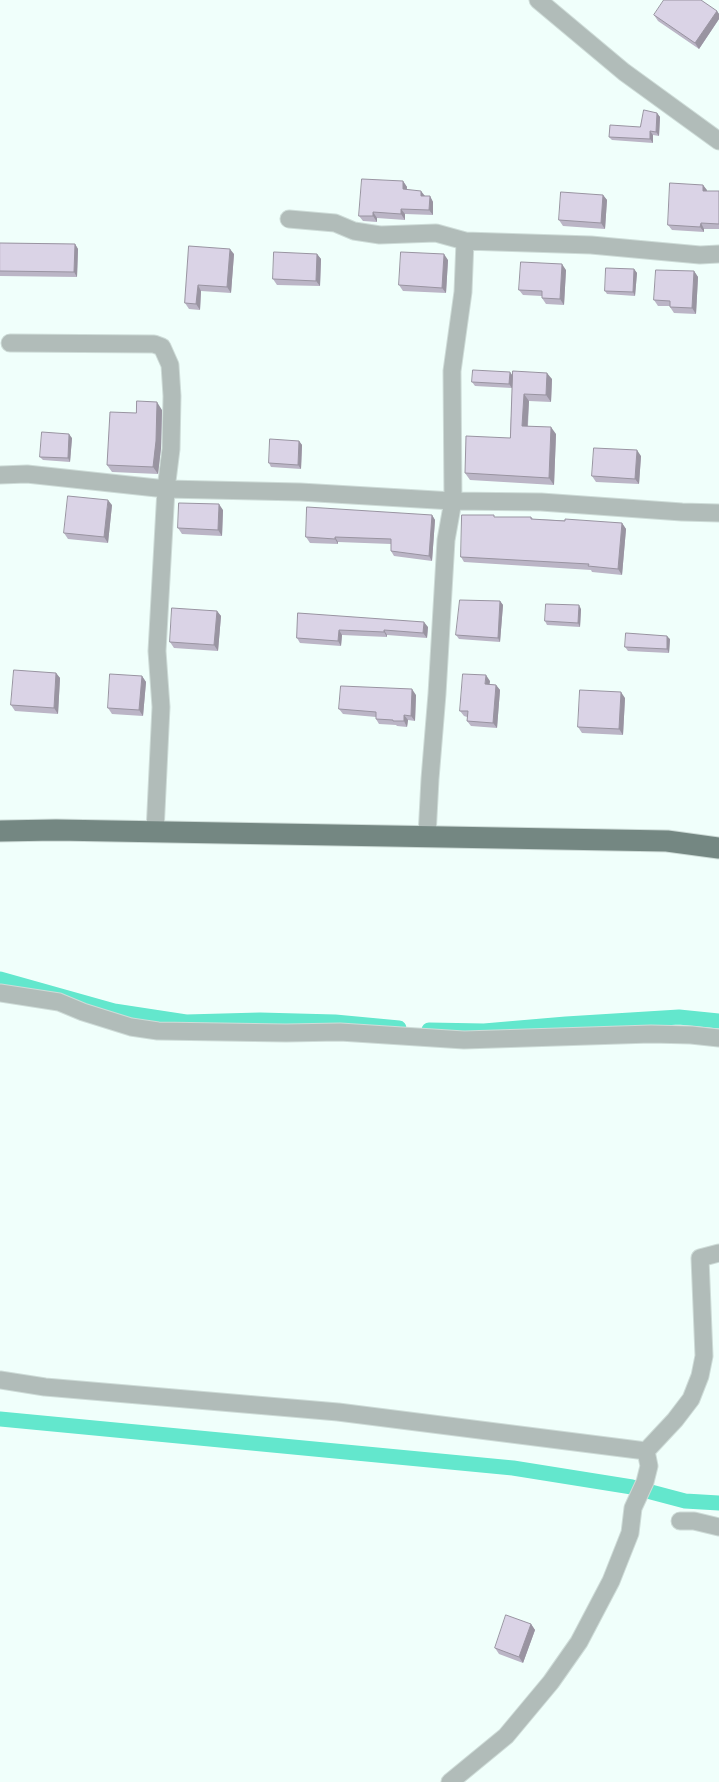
<!DOCTYPE html>
<style>
body{margin:0}
canvas{display:block;background:#f0fffb}
</style>
<canvas width="719" height="1782"></canvas>
<script>
const g = document.querySelector('canvas').getContext('2d');
g.lineJoin = 'round';
function strokePath(path, color, width, dash) { g.strokeStyle = color; g.lineWidth = width; g.lineCap = dash ? 'butt' : 'round'; g.setLineDash(dash || []); g.stroke(path); }
function fill(path, color) { g.fillStyle = color; g.fill(path, 'evenodd'); }
const canal = new Path2D(`
 M0,979L114,1011L186,1022L260,1020L335,1022L399,1028
 M429,1030L484,1031L566,1024L679,1017L719,1021
 M0,1419L513,1468L632,1487L685,1501L719,1503`);
const minor = new Path2D(`
 M538,0L624,72L719,141
 M289,219L335,223L354,231L380,235L436,233L465,241L591,245L700,255L719,254
 M10,343L154,344L162,347L170,365L172,396L171,449L166,489L157,651L161,707L155,832
 M0,475L27,474L166,489L300,492L453,501L541,502L682,512L719,513
 M427,836L430,779L437,694L446,540L453,501L452,371L463,292L465,241
 M0,993L59,1002L83,1012L131,1027L158,1031L286,1033L340,1032L464,1040L651,1034L691,1035L719,1038
 M0,1380L45,1387L338,1412L646,1451
 M680,1521H694L719,1527
 M450,1782L506,1736L551,1682L579,1642L611,1581L630,1533L633,1508L645,1482L649,1466L646,1451L675,1420L691,1399L700,1376L704,1356L700,1258L719,1253`);
const major = new Path2D(`
 M0,831L56,830L667,841L719,848`);
const wall = new Path2D(`
 M717,11L719,14V19L699,49L658,21L654,15Z
 M657,113L660,117L659,136L653,135V143L612,140L609,137L640,127Z
 M403,181L407,187V190L425,196H430L433,202V215L405,214V220L377,218V222L363,221L359,216Z
 M703,185L707,191H719V229H704V232L672,230L668,225Z
 M603,195L607,200L605,229L563,226L559,220Z
 M0,243L75,244L78,249L77,277L0,276Z
 M189,246L234,254L231,293L201,291L200,310L189,309L185,303Z
 M317,254L321,259L320,286L277,285L273,279Z
 M448,260L446,293L403,291L399,285Z
 M634,269L637,273L635,296L607,294L605,291Z
 M566,270L564,305L546,304L542,298V296L523,295L519,290Z
 M694,271L698,277L696,314L674,313L670,307V306H658L654,300Z
 M513,371L552,379L551,402L529,401L528,426L556,434L554,485L470,480L465,473L510,438Z
 M513,376L512,388L475,386L472,382Z
 M162,410L161,448L158,474L112,472L107,465L136,413Z
 M72,438L70,462L43,460L40,457Z
 M299,441L302,445L301,469L271,467L269,463Z
 M641,456L639,484L596,482L592,476Z
 M112,505L108,543L68,539L64,533Z
 M223,510L222,536L182,534L178,528Z
 M432,515L435,520L432,561L394,556L391,551V544L338,542V544L310,543L306,537Z
 M496,517H531L533,519L622,523L626,529L622,575L592,572L591,570L464,562L461,557Z
 M500,601L503,605L500,642L459,639L456,635Z
 M581,609L580,627L547,625L545,621Z
 M217,611L221,616L218,651L174,648L170,642Z
 M298,613L428,627L427,638L387,635V637L342,635L341,646L300,643L297,638Z
 M670,639L669,653L628,651L625,647Z
 M56,673L60,678L58,714L15,711L11,705Z
 M142,676L146,682L143,716L112,714L108,708Z
 M490,681L489,684L496,685L500,690L497,728L471,726L467,721V717L464,716L460,711Z
 M416,695L415,721L408,720L407,727L397,726L396,725L379,724L376,719V717L343,714L339,709Z
 M625,698L623,735L582,733L578,727Z
 M531,1624L535,1630L523,1663L499,1654L495,1648Z`);
const shadedWall = new Path2D(`
 M717,11L719,14V19L699,49L695,43Z
 M657,113L660,117L659,136L656,132Z
 M650,131L653,135V143L650,139Z
 M403,181L407,187L406,195L403,189Z
 M703,185L707,190L706,196L703,191Z
 M421,191L425,196H421Z
 M603,195L607,200L605,229L601,223Z
 M430,196L433,202V215L429,210Z
 M401,209L405,214V220L401,214Z
 M373,212L377,218V222L373,216Z
 M701,223L704,229V232L700,227Z
 M75,244L78,249L77,277L74,272Z
 M230,249L234,254L231,293L227,287Z
 M317,254L321,259L320,286L316,281Z
 M444,254L448,260L446,293L442,288Z
 M562,264L566,270L564,305L560,299Z
 M634,269L637,273L635,296L633,292Z
 M694,271L698,277L696,314L692,308Z
 M198,285L201,291L200,310L196,304Z
 M510,372L513,376L512,388L509,384Z
 M547,373L552,379L551,402L546,395Z
 M524,394L529,401L527,432L522,426Z
 M157,402L162,410L161,448L158,474L153,467Z
 M551,427L556,434L554,485L549,478Z
 M69,434L72,438L70,462L68,458Z
 M299,441L302,445L301,469L298,465Z
 M637,450L641,456L639,484L635,479Z
 M108,500L112,505L108,543L104,537Z
 M219,504L223,510L222,536L218,530Z
 M432,515L435,520L432,561L429,556Z
 M622,523L626,529L622,575L618,569Z
 M335,537L338,542V544L335,539Z
 M500,601L503,605L500,642L498,638Z
 M579,605L581,609L580,627L578,623Z
 M217,611L221,616L218,651L214,645Z
 M424,622L428,627L427,638L423,633Z
 M339,630L342,635L341,646L338,641Z
 M384,630L387,635V637L384,632Z
 M667,636L670,639L669,653L667,649Z
 M56,673L60,678L58,714L54,708Z
 M486,675L490,681L489,689L485,684Z
 M142,676L146,682L143,716L139,710Z
 M496,685L500,690L497,728L493,723Z
 M412,689L416,695L415,721L411,716Z
 M621,692L625,698L623,735L619,729Z
 M404,715L408,720L407,727L404,721Z
 M531,1624L535,1630L523,1663L519,1657Z`);
const building = new Path2D(`
 M664,0H701L717,11L695,43L654,15Z
 M644,110L657,113L656,132L650,131V139L609,137L610,125L640,127Z
 M362,179L403,181V189L421,191V196H430L429,210L401,209V214L373,212V216H359Z
 M670,183L703,185V191H719V224L701,223L700,227L668,225Z
 M561,192L603,195L601,223L559,220Z
 M0,243L75,244L74,272L0,271Z
 M189,246L230,249L227,287L198,285L196,304L185,303Z
 M274,252L317,254L316,281L273,279Z
 M401,252L444,254L442,288L399,285Z
 M521,262L562,264L560,299L542,298V291L519,290Z
 M606,268L634,269L633,292L605,291Z
 M656,270L694,271L692,308L670,307V301L654,300Z
 M473,370L510,372L509,384L472,382Z
 M513,371L547,373L546,395L524,394L522,426L551,427L549,478L465,473L466,436L510,438Z
 M137,401L157,402L156,441L153,467L107,465L110,412L136,413Z
 M42,432L69,434L68,458L40,457Z
 M270,439L299,441L298,465L269,463Z
 M594,448L637,450L635,479L592,476Z
 M68,496L108,500L104,537L64,533Z
 M179,503L219,504L218,530L178,528Z
 M307,507L432,515L429,556L391,551V539L335,537V539L306,537Z
 M462,515H494V517H531V519L565,521V519L622,523L618,569L588,566L589,564L461,557Z
 M460,600L500,601L498,638L456,635Z
 M546,604L579,605L578,623L545,621Z
 M172,608L217,611L214,645L170,642Z
 M298,613L424,622L423,633L384,630V632L339,630L338,641L297,638Z
 M626,633L667,636V649L625,647Z
 M14,670L56,673L54,708L11,705Z
 M110,674L142,676L139,710L108,708Z
 M463,674L486,675L485,684L496,685L493,723L467,721L468,711H460Z
 M341,686L412,689L411,716L404,715V721H393V720L376,719V712L339,709Z
 M580,690L621,692L619,729L578,727Z
 M506,1615L531,1624L519,1657L495,1648Z`);
strokePath(canal, '#63e7cd', 15);
strokePath(minor, '#cedcd8', 19);
strokePath(major, '#cedcd8', 23);
strokePath(minor, '#b1bcb9', 17);
strokePath(major, '#748782', 21);
fill(wall, '#bbb5c6');
fill(shadedWall, '#9994a1');
fill(building, '#dad3e6');
strokePath(building, '#9994a1', 1);
</script>
